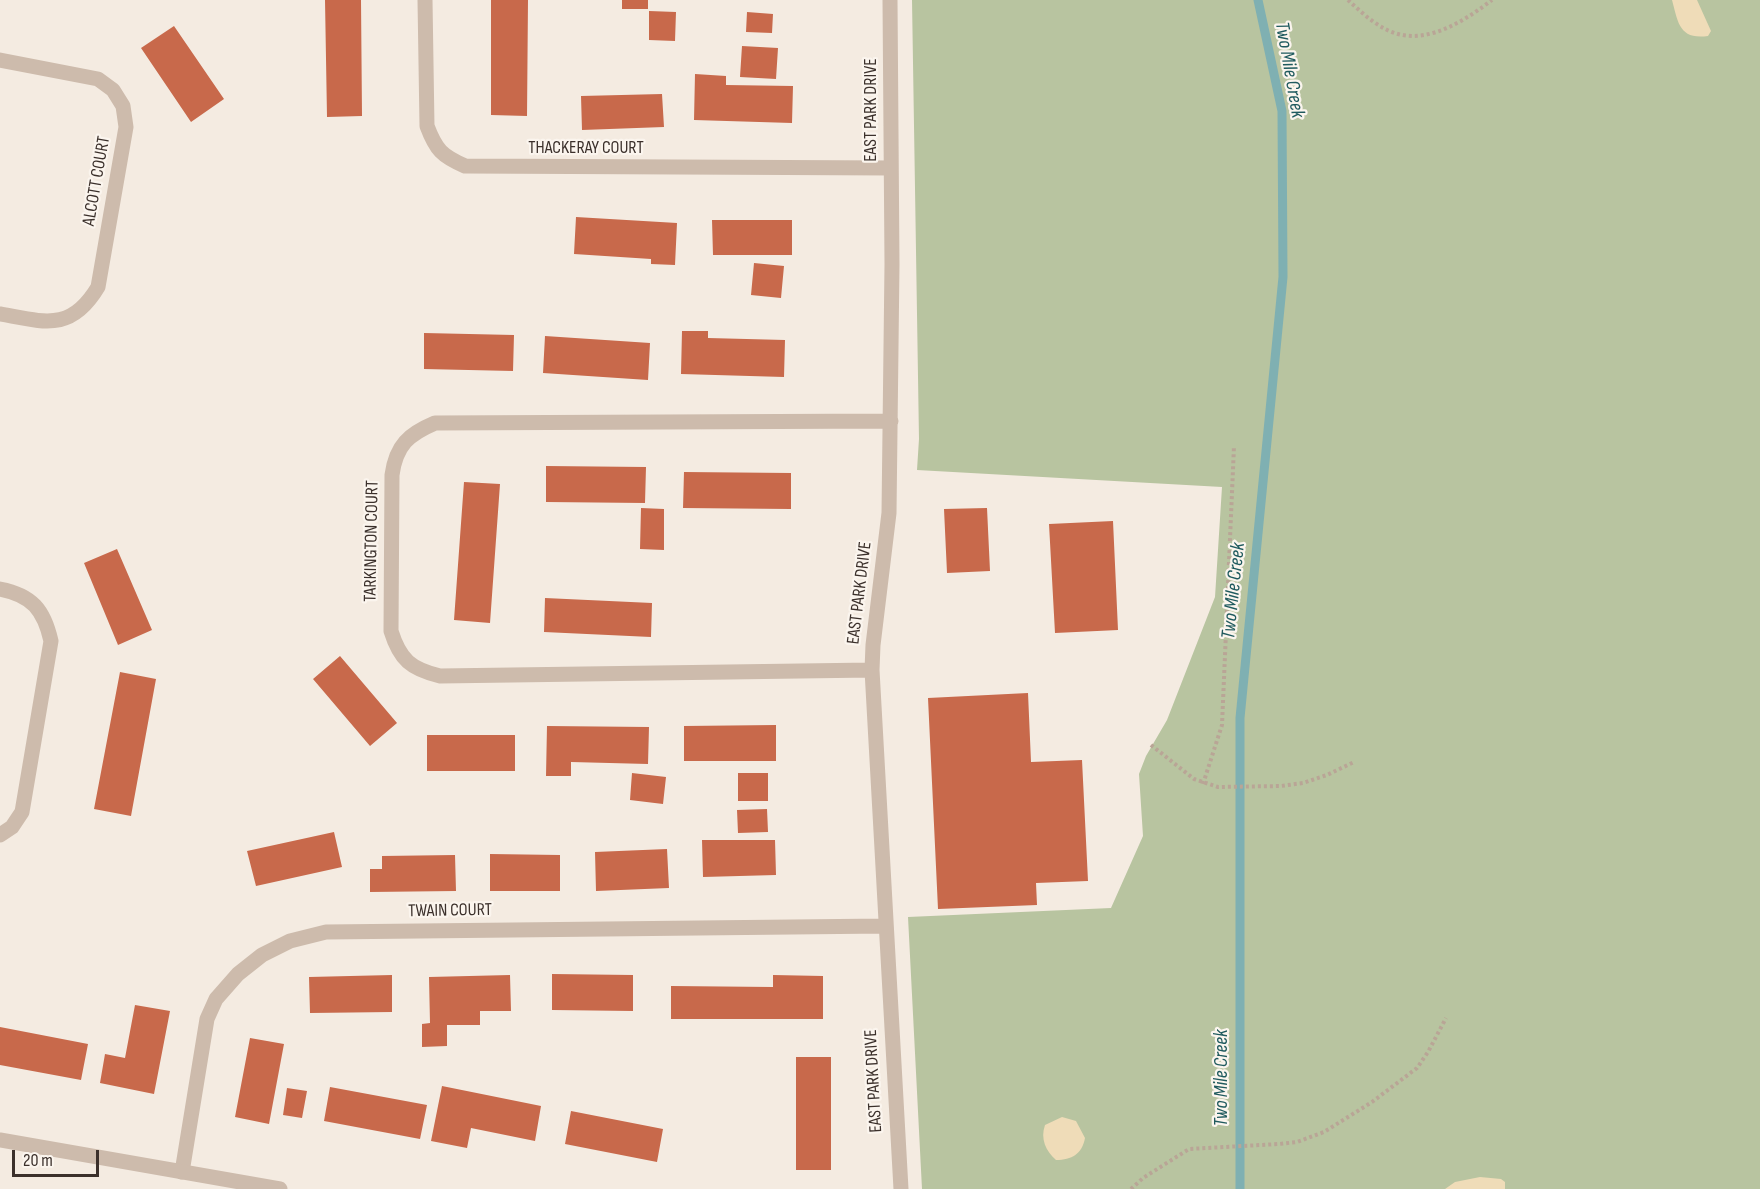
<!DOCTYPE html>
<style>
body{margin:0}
#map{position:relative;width:1760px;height:1189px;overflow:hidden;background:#f4ebe1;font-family:"Sofia Sans Condensed",sans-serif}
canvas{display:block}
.scale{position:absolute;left:12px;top:1150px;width:87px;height:27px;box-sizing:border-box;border:3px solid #3b302b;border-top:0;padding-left:8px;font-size:18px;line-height:21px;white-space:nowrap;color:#3b302b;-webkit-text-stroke:4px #fbf5ee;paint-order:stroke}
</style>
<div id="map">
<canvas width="1760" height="1189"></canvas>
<div class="scale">20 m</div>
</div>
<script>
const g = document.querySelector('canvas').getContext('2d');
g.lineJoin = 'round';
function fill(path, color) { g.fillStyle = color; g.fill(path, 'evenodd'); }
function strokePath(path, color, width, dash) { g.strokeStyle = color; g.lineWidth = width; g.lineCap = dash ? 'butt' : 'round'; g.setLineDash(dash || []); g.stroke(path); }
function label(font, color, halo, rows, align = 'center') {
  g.font = font + ' "Sofia Sans Condensed",sans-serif'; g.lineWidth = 4.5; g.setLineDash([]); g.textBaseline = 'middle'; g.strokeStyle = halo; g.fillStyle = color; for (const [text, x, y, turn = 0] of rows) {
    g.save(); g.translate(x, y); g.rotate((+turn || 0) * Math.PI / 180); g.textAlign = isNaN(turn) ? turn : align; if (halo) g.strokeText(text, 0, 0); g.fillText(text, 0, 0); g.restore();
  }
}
const green = new Path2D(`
 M912,0H1760V1189H922L908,917L1111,908L1143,836L1139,774L1146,756L1167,720L1215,597L1222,487L917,470L919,439Z`);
const sand = new Path2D(`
 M1672,0H1697L1711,31L1708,36C1679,40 1678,22 1672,0Z
 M1062,1117L1076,1121L1085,1138C1082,1154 1072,1160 1056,1160C1046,1151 1040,1139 1045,1125Z
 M1480,1177L1501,1179L1505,1182V1189H1445L1455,1182Z`);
const stream = new Path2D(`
 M1240,1189V718L1283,277L1282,111L1258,0`);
const building = new Path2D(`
 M325,0H361L362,116L327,117Z
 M491,0H528L527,116L491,115Z
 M622,0H648V9H622Z
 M649,11L676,12L675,41L649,40Z
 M747,12L773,14L772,33L746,32Z
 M174,26L224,99L191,122L141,48Z
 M742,46L778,48L776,79L740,77Z
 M695,74L726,76V85L793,86L792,123L694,120Z
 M662,94L664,127L582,130L581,96Z
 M576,217L677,223L675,265L651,264V259L574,254Z
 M712,220H792V255H713Z
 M754,263L784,266L781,298L751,295Z
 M682,331H708V338L785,340L784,377L681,374Z
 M424,333L514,335L513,371L424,369Z
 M545,336L650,343L648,380L543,373Z
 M546,466L646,467L645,503L546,502Z
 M684,472L791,473V509L683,508Z
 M464,482L500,484L490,623L454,620Z
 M641,508L664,509V550L640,549Z
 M987,508L990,571L947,573L944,509Z
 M1113,521L1118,630L1055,633L1049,524Z
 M117,549L152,630L118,645L84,563Z
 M545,598L652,603L651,637L544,632Z
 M340,656L397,723L370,746L313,679Z
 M120,672L156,679L131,816L94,809Z
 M1028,693L1031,762L1082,760L1088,881L1036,883L1037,905L938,909L928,698Z
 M776,725V761H684V726Z
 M547,726L649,727L648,764L571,762V776H546Z
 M427,735H515V771H427Z
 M632,773L666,777L663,804L630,800Z
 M738,773H768V801H738Z
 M767,809L768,832L738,833L737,810Z
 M334,832L342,867L256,886L247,851Z
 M702,840H775L776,875L703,877Z
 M667,849L669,888L596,891L595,852Z
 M490,854L560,855V891H490Z
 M455,855L456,891L370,892V869H382V856Z
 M552,974L633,975V1011L552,1010Z
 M392,975V1012L310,1013L309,977Z
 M510,975L511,1011H480V1025H447V1046L422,1047V1024L430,1023L429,977Z
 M773,975L823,976V1019H671V986L773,987Z
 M135,1005L170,1011L154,1094L100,1083L105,1054L125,1058Z
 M0,1027L88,1044L81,1080L0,1065Z
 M250,1038L284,1044L269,1124L235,1117Z
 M796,1057H831V1170H796Z
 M442,1086L541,1106L535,1141L471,1128L467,1148L431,1141Z
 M330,1087L427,1105L420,1139L324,1121Z
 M287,1088L307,1091L302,1118L283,1115Z
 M571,1111L663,1129L657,1162L565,1144Z`);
const path = new Path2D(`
 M1348,0C1362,13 1379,29 1398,34C1431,43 1467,19 1492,0
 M1151,745L1194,779L1218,787L1281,786L1303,783L1327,775L1354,762
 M1203,784L1222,725L1234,446
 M1131,1189L1143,1178L1189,1149L1279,1144L1297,1142L1324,1132L1372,1102L1417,1068L1428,1052L1446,1018`);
const minor = new Path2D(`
 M425,0L427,126C436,150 442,156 465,166L891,168
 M890,0L892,264L889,513L873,645L872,670L901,1189
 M0,60L98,79L113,90L123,106L126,127L98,287C71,332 45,322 0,314
 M0,589C32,595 44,610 51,641L22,812L12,827L0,835
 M872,670L440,676C411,669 400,660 391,631L392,475C396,445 409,434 435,423L891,421
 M182,1172L207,1019L216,999L238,974L262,955L290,941L326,932L885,926`);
const tertiary = new Path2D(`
 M0,1140L280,1189`);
const streetNames = [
 ["EAST PARK DRIVE",871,110,-90],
 ["THACKERAY COURT",586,148],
 ["ALCOTT COURT",97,181,-80],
 ["TARKINGTON COURT",372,541,-89],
 ["EAST PARK DRIVE",860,593,-83],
 ["TWAIN COURT",450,911,-1],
 ["EAST PARK DRIVE",874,1081,-93]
];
const waterNames = [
 ["Two Mile Creek",1289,70,80],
 ["Two Mile Creek",1234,591,-84],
 ["Two Mile Creek",1222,1078,-90]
];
fill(green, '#b8c4a0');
fill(sand, '#efdcb8');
strokePath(stream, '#7fb0b2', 9);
fill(building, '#c8694b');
strokePath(path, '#b9a596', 4, [3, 3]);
strokePath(minor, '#cdbbac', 15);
strokePath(tertiary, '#cdbbac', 15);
label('18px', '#3b302b', '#fbf5ee', streetNames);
label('italic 20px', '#1f5a5e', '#fbf5ee', waterNames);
</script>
